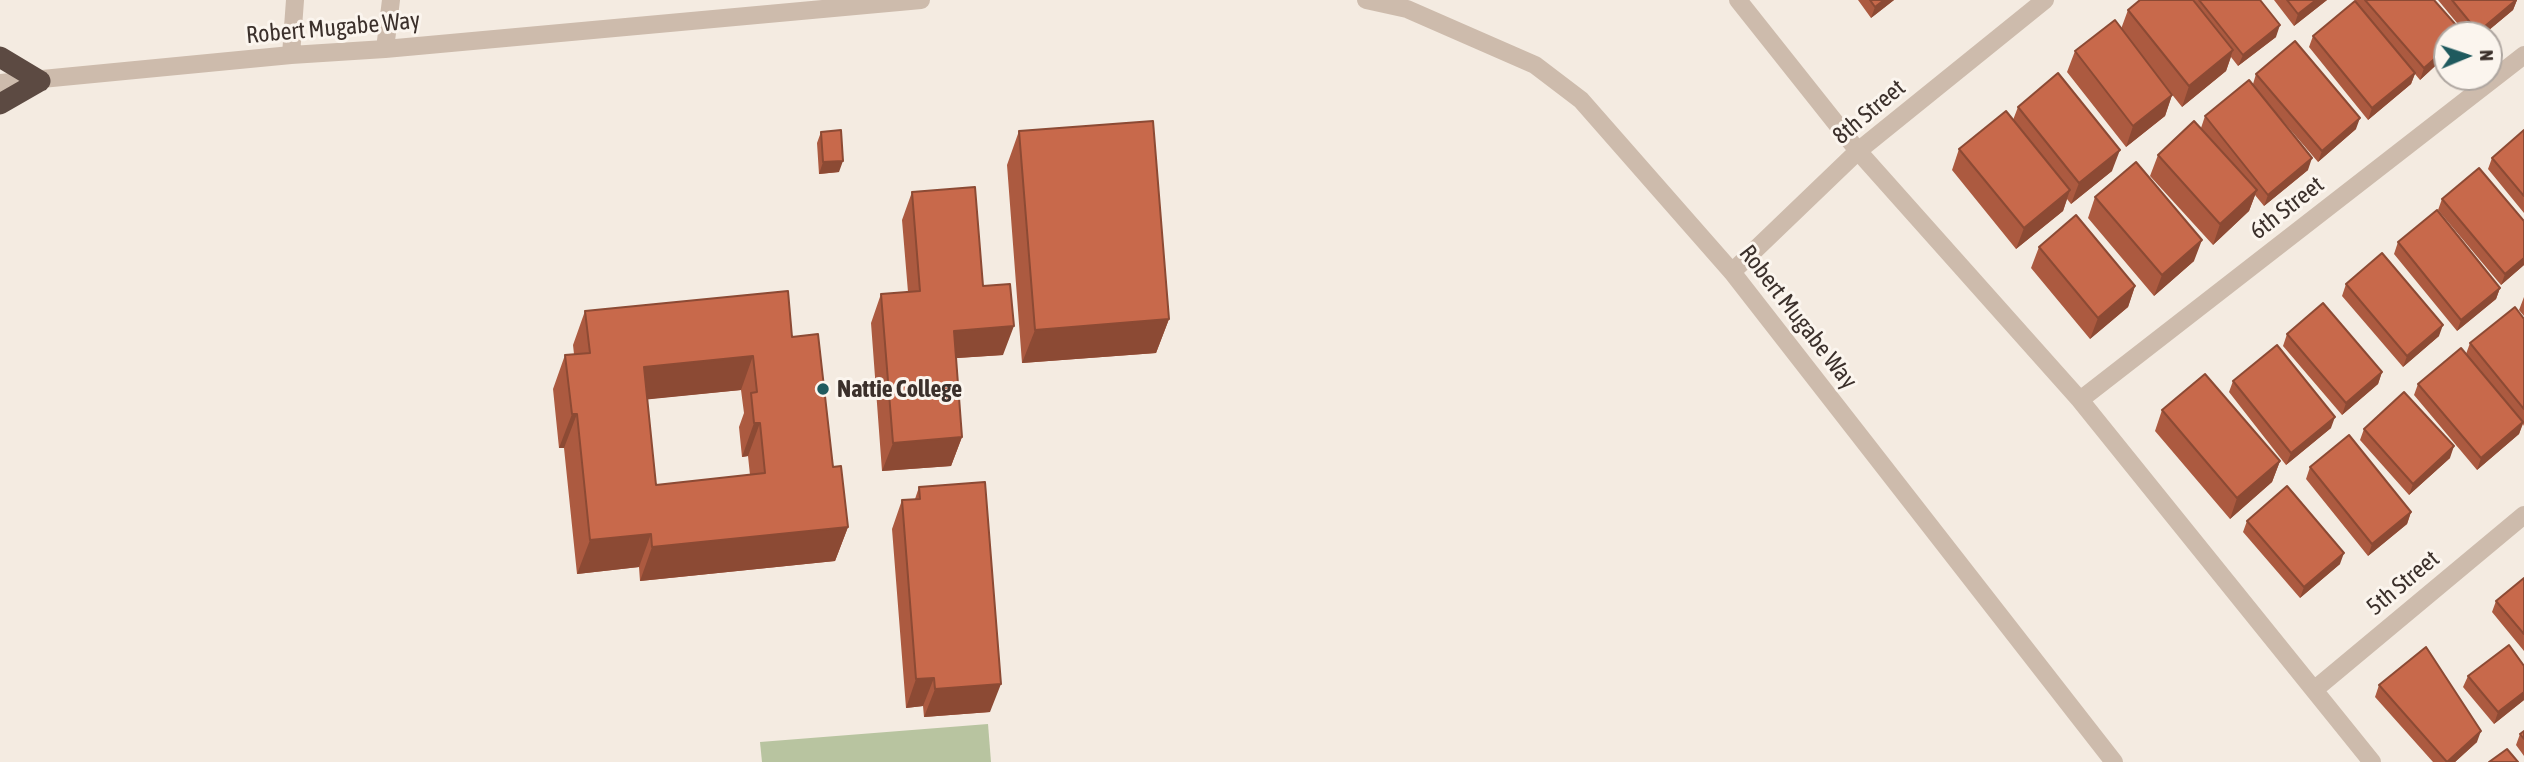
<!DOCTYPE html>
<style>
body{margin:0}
#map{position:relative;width:2524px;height:762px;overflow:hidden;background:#f4ebe1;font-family:"Asap Condensed",sans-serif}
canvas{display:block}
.north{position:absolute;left:2433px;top:21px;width:70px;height:70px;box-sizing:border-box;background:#fbf5ee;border:2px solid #aea6a0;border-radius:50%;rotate:88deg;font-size:19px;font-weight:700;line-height:28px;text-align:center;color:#3b302b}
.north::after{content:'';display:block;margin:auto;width:24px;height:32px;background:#1f5a5e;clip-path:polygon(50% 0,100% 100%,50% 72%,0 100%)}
</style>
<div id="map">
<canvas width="2524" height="762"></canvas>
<div class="north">N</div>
</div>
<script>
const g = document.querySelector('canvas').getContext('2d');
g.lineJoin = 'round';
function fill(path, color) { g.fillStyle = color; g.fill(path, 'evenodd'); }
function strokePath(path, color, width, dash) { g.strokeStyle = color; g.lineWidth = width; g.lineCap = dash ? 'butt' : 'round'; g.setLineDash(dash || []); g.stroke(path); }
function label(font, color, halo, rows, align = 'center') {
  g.font = font + ' "Asap Condensed",sans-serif'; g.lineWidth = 6; g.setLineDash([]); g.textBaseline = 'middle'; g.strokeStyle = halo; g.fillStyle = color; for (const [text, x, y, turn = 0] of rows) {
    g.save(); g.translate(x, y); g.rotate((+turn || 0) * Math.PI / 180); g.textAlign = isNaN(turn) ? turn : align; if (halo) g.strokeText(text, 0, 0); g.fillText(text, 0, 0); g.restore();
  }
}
const green = new Path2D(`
 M988,724L991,762H762L760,742Z`);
const minor = new Path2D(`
 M1366,0L1407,9L1535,65L1581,100L1732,272L2114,762
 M1738,0L1858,151L2080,400L2372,762
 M385,49L391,0
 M291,55L295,0
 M0,83L291,55L385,49L921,0
 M1732,272L1858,151L2045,0
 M2080,400L2524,55
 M2314,690L2524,515`);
const highway = new Path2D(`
 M0,57L40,81
 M0,104L40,81`);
const wall = new Path2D(`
 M1858,0H1894L1871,18Z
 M2140,0H2260L2276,37L2238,66L2231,57L2226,71L2182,107L2170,92L2172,95L2165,116L2126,147L2067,72L2075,51L2121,29L2128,10Z
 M2274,0H2327L2294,26Z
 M2356,0H2434L2463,33V35H2447V55L2420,80L2415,74L2411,84L2368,120L2309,47L2313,36Z
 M2438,0H2517L2513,10L2483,35H2467Z
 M2256,74L2356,129L2318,162L2276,113L2308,170L2264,206L2255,195L2249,211L2213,245L2150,176L2158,155L2201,128L2205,116L2253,84Z
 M2018,107L2112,171L2071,204L2067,199L2063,211L2016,249L1952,170L1959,149L2013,120Z
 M2524,130V213L2488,169L2492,158Z
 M1019,131L1169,319L1156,353L1022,363L1007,165Z
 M821,132L839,172L819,174L817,143Z
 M912,192L983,286L1003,355L956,358L962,437L951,466L882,471L871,323L881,294L908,292L902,220Z
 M2095,197L2194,261L2154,296L2088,218Z
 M2442,199L2524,265L2501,285L2438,210Z
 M2398,242L2500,288L2496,299L2457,331L2394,254Z
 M2039,247L2135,286L2128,307L2090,339L2031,268Z
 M2346,284L2439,336L2403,367L2342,296Z
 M2524,297V316L2519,310Z
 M585,311L792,337L833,467L848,527L835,561L640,581L639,567L577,574L564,448H559L553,389L565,355L574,354L573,345ZM741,390L744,413L739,427L742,457L748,456L750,475L656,485L647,399Z
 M2524,319V426L2523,424L2519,434L2477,470L2414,395L2418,384L2466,354L2470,343Z
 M2287,334L2382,372L2378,384L2342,415L2283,346Z
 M2233,381L2331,428L2286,465L2229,392Z
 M2162,410L2280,461L2272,482L2230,519L2155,431Z
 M2364,429L2450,458L2409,495L2360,440Z
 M2310,467L2411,512L2407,524L2368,556L2306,479Z
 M919,487L990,712L924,717L923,706L906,708L892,529L902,500L915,499Z
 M2247,521L2340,564L2300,598L2243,532Z
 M2524,578V651L2492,612L2496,601Z
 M2524,666V700L2494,724L2463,687L2468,676Z
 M2379,685L2477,742L2455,762H2433L2375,697Z
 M2524,731V756L2516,745L2520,734Z`);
const shadedWall = new Path2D(`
 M1884,0H1894L1871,18L1875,7Z
 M2316,0H2327L2294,26L2298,14Z
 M2516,0H2517L2513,10L2483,35H2476L2478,32Z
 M2280,25L2276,37L2238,66L2243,55Z
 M2447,48V55L2420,80L2424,68Z
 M2233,50L2226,71L2182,107L2189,86Z
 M2415,73L2411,84L2368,120L2372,108Z
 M2172,95L2165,116L2126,147L2133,126Z
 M2360,118L2356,129L2318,162L2322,151Z
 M2120,150L2112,171L2071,204L2079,183Z
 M2312,158L2308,170L2264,206L2268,195Z
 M843,161L839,172L819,174L823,162Z
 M2070,190L2063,211L2016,249L2024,228Z
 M2257,190L2249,211L2213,245L2220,224Z
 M2202,240L2194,261L2154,296L2162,275Z
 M2524,258V265L2501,285L2505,274Z
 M2135,286L2128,307L2090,339L2098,318Z
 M2500,288L2496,299L2457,331L2461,320Z
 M1169,319L1156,353L1022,363L1035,330Z
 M2443,325L2439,336L2403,367L2407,356Z
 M1014,326L1003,355L943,359L954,331Z
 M753,356L741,390L632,401L644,367Z
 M2382,372L2378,384L2342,415L2346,403Z
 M572,414H577L564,448H559Z
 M2335,417L2331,428L2286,465L2291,453Z
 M2523,422L2519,434L2477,470L2481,458Z
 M754,423H760L748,456L742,457Z
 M962,437L951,466L882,471L893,443Z
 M2454,446L2450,458L2409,495L2413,484Z
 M2280,461L2272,482L2230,519L2237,498Z
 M2411,512L2407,524L2368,556L2372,544Z
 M848,527L835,561L640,581L652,547Z
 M651,534L639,567L577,574L590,540Z
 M2344,553L2340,564L2300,598L2304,587Z
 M934,678L923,706L906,708L916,679Z
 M1001,684L990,712L924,717L935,689Z
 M2524,692V700L2494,724L2498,712Z
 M2481,731L2477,742L2455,762H2446Z`);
const building = new Path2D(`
 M1870,0H1884L1875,7Z
 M2140,0H2193L2233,50L2189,86L2128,10Z
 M2199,0H2260L2280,25L2243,55Z
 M2287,0H2316L2298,14Z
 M2365,0H2434L2463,33L2461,35H2447V48L2424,68Z
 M2452,0H2516L2478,32Z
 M2355,1L2415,73L2372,108L2313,36Z
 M2115,20L2172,95L2133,126L2075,51Z
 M2295,41L2360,118L2322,151L2256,74Z
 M2058,73L2120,150L2079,183L2018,107Z
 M2249,80L2312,158L2268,195L2205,116Z
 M2006,111L2070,190L2024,228L1959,149Z
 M1153,121L1169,319L1035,330L1019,131Z
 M2194,121L2257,190L2220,224L2158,155Z
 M841,130L843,161L823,162L821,132Z
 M2524,130V196L2492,158Z
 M2136,162L2202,240L2162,275L2095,197Z
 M2479,168L2524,221V258L2505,274L2442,199Z
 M975,187L983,286L1010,284L1014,326L954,331L962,437L893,443L881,294L920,291L912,192Z
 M2437,210L2500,288L2461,320L2398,242Z
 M2076,215L2135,286L2098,318L2039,247Z
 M2382,253L2443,325L2407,356L2346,284Z
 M788,291L792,337L818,334L833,467L841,466L848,527L652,547L651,534L590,540L577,414H572L565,355L590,353L585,311ZM753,356L757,392L751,393L754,423H760L765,473L656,485L644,367Z
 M2323,303L2382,372L2346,403L2287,334Z
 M2515,307L2524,319V409L2470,343Z
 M2277,345L2335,417L2291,453L2233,381Z
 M2461,348L2523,422L2481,458L2418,384Z
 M2205,374L2280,461L2237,498L2162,410Z
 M2404,392L2454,446L2413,484L2364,429Z
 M2349,435L2411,512L2372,544L2310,467Z
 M985,482L1001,684L935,689L934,678L916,679L902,500L920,499L919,487Z
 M2287,486L2344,553L2304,587L2247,521Z
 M2524,578V634L2496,601Z
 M2509,645L2524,666V692L2498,712L2468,676Z
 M2426,647L2481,731L2447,762L2379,685Z
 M2524,731V739L2520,734Z
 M2507,749L2518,762H2489Z`);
const markers = [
 [823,389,7,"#1f5a5e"]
];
const streetNames = [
 ["Robert Mugabe Way",333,28,-5],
 ["8th Street",1869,112,-40],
 ["6th Street",2287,208,-38],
 ["Robert Mugabe Way",1798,317,52],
 ["5th Street",2403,583,-40]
];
const poiNames = [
 ["Nattie College",837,389]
];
fill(green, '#b8c4a0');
strokePath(minor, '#cdbbac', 18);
strokePath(highway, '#5c4a42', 21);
fill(wall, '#ac5a40');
fill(shadedWall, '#8c4a34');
fill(building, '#c8694b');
strokePath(building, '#8c4a34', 2);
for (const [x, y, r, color] of markers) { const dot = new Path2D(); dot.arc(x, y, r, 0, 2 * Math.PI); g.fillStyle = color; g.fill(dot); strokePath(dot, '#fbf5ee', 2.5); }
label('24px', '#3b302b', '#fbf5ee', streetNames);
label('bold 24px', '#3b302b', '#fbf5ee', poiNames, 'left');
</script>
